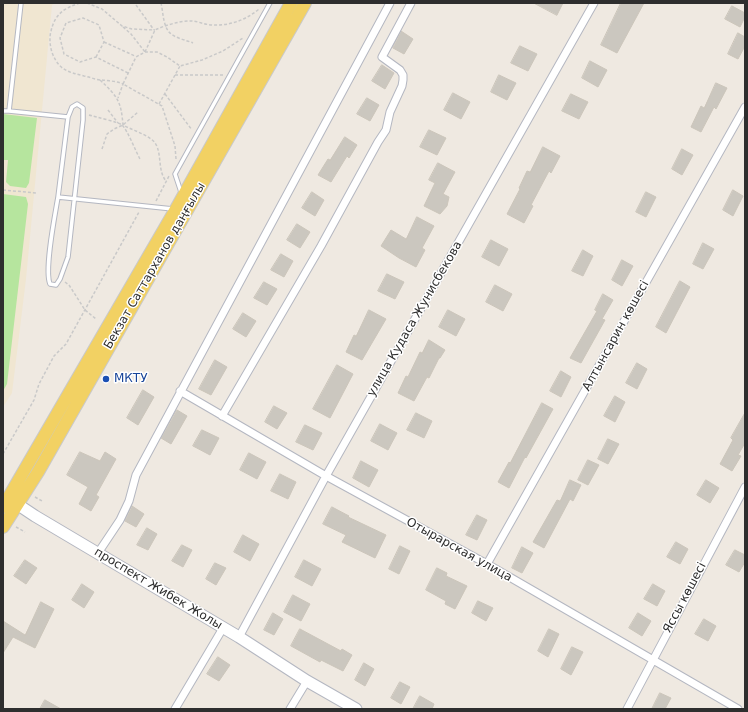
<!DOCTYPE html>
<meta charset="utf-8">
<style>
body{margin:0}
#map{position:relative;width:748px;height:712px;overflow:hidden;background:#efe9e1;font-family:"DejaVu Sans",sans-serif}
canvas{display:block}
.frame{position:absolute;inset:0;border:4px solid #2e2e2e;pointer-events:none}
</style>
<div id="map">
<canvas width="748" height="712"></canvas>
<div class="frame"></div>
</div>
<script>
const g = document.querySelector('canvas').getContext('2d');
g.lineJoin = 'round';
function fill(path, color) { g.fillStyle = color; g.fill(path, 'evenodd'); }
function strokePath(path, color, width, dash) { g.strokeStyle = color; g.lineWidth = width; g.lineCap = dash ? 'butt' : 'round'; g.setLineDash(dash || []); g.stroke(path); }
function label(font, color, halo, rows, align = 'center') {
  g.font = font + ' "DejaVu Sans",sans-serif'; g.lineWidth = 3; g.setLineDash([]); g.textBaseline = 'middle'; g.strokeStyle = halo; g.fillStyle = color; for (const [text, x, y, turn = 0] of rows) {
    g.save(); g.translate(x, y); g.rotate((+turn || 0) * Math.PI / 180); g.textAlign = isNaN(turn) ? turn : align; if (halo) g.strokeText(text, 0, 0); g.fillText(text, 0, 0); g.restore();
  }
}
const education = new Path2D(`
 M3,3H56L52,5L26,279L12,393L3,407Z`);
const green = new Path2D(`
 M3,114L37,118L29,183L26,188L10,186L6,182L8,160H3Z
 M3,194L26,197L28,204L7,384L3,391Z`);
const building = new Path2D(`
 M534,3H563L557,15Z
 M621,3H644L617,53L601,45Z
 M732,6L745,13V17L740,27L725,19Z
 M401,31L413,39L404,54L393,48Z
 M738,33L745,37V46L738,59L728,54Z
 M520,46L537,54L528,71L511,63Z
 M590,61L607,70L598,87L582,78Z
 M382,65L394,73L385,89L372,81Z
 M499,75L516,83L507,100L491,92Z
 M716,83L727,88L716,109L714,107L701,132L691,127L701,106L704,108Z
 M453,93L470,102L461,119L444,110Z
 M571,94L588,102L579,119L562,111Z
 M367,98L379,105L370,121L357,114Z
 M429,130L446,138L437,155L420,147Z
 M345,137L357,145L349,158L347,156L331,182L318,175L328,159L330,160Z
 M543,147L560,156L551,173L549,171L531,205L533,206L524,223L507,214L520,189L519,188L527,171L530,172Z
 M682,149L693,155L682,175L672,169Z
 M438,163L455,172L443,194L449,197L447,206L440,214L424,206L435,183L429,180Z
 M733,190L743,196L733,216L723,210Z
 M312,192L324,200L315,216L302,208Z
 M646,192L656,197L646,217L636,212Z
 M417,217L434,226L422,248L425,250L416,267L399,258L381,246L391,230L406,239Z
 M297,224L310,232L300,248L287,240Z
 M491,240L508,249L499,266L482,257Z
 M703,243L714,249L703,269L693,264Z
 M583,250L593,256L583,276L572,271Z
 M281,254L293,261L284,277L271,270Z
 M622,260L633,266L622,286L612,280Z
 M387,274L404,282L395,299L378,291Z
 M680,281L690,287L666,333L656,327Z
 M264,282L277,289L267,305L254,298Z
 M495,285L512,294L503,311L486,302Z
 M603,294L613,300L602,319L605,320L581,363L570,358L597,311L595,310Z
 M369,310L386,319L362,360L346,352L354,335L356,336Z
 M448,310L465,319L456,336L439,327Z
 M243,313L256,321L246,337L233,329Z
 M429,340L445,350L440,358H439L429,378L427,377L414,401L398,393L406,376L408,377L420,352L422,353Z
 M215,360L227,367L211,395L199,389Z
 M637,363L647,369L637,389L626,383Z
 M337,365L353,374L330,418L313,409Z
 M561,371L571,377L561,397L550,391Z
 M143,390L154,397L138,425L127,418Z
 M615,396L625,402L615,422L604,416Z
 M542,403L553,409L526,458L525,457L509,488L498,482L509,462L510,463Z
 M274,406L287,413L277,429L265,422Z
 M177,410L187,416L171,444L161,438Z
 M416,413L432,421L424,438L407,430Z
 M745,413V443L738,455L741,456L732,471L720,464L733,440L731,438Z
 M380,424L397,433L388,450L371,441Z
 M305,425L322,433L313,450L296,442Z
 M202,430L219,438L210,455L193,446Z
 M608,439L619,444L608,464L598,459Z
 M80,452L100,461L105,452L116,459L96,495L99,497L91,511L79,504L88,487L67,475Z
 M249,453L266,462L257,479L240,470Z
 M588,460L599,465L588,485L578,480Z
 M361,461L378,470L369,487L353,478Z
 M280,474L296,482L288,499L271,491Z
 M570,480L581,485L573,501L570,499L544,548L533,542L557,500L560,501Z
 M706,480L719,488L710,503L697,495Z
 M132,506L144,514L136,527L125,521Z
 M332,507L349,516L348,517L386,535L375,558L342,542L346,535L323,524Z
 M477,515L487,520L477,540L466,535Z
 M147,528L157,534L148,550L137,545Z
 M243,535L259,544L250,561L234,552Z
 M676,542L688,549L680,564L667,557Z
 M182,545L192,550L183,567L172,561Z
 M400,546L410,551L399,574L389,569Z
 M522,547L533,553L522,573L512,568Z
 M735,550L745,555V562L739,572L726,565Z
 M25,560L37,568L26,584L14,576Z
 M304,560L321,569L312,586L295,577Z
 M215,563L226,568L216,585L206,579Z
 M437,568L447,573L446,576L467,586L455,609L445,604L446,601L426,590Z
 M82,584L94,592L84,608L72,600Z
 M653,584L665,591L657,606L644,599Z
 M293,595L310,604L301,621L284,612Z
 M478,601L493,608L486,621L472,613Z
 M41,602L54,609L35,648L13,637L3,653V621L25,635Z
 M273,613L283,619L274,635L264,630Z
 M638,613L651,621L642,636L629,628Z
 M704,619L716,626L708,641L695,634Z
 M300,629L341,651L342,649L352,655L343,671L321,660L320,662L291,646Z
 M549,629L559,634L548,657L538,651Z
 M572,647L583,652L571,675L561,669Z
 M218,657L230,665L219,681L207,674Z
 M364,663L374,669L365,686L355,680Z
 M400,682L410,687L401,704L391,698Z
 M660,693L671,698L665,709H652Z
 M420,696L434,704L432,709H413Z
 M45,700L61,709H40Z`);
const path = new Path2D(`
 M80,3C64,8 55,14 51,31C49,38 50,48 53,55C60,71 69,72 84,76C90,77 96,80 102,80C109,81 117,81 123,84L118,98
 M87,3L102,9L122,26L132,29L155,30
 M161,3C163,11 163,25 169,32C174,38 186,40 193,43
 M136,5L154,30
 M123,27L131,34L145,52
 M104,42L135,56
 M145,52L155,30C166,25 179,21 191,21C198,21 205,25 213,25C229,26 246,20 259,9
 M96,57L104,42L99,25L83,18L66,23L60,38L64,54L80,62L96,57L128,73
 M175,75H223
 M100,80C118,97 121,101 123,125C132,130 143,133 151,139C164,148 156,169 166,181
 M165,94L192,130
 M159,104L180,66
 M108,110L118,123
 M89,115C95,117 119,122 122,125C127,129 136,152 140,159
 M102,149L107,134L114,129L123,125L138,112
 M176,159L175,146L162,106L123,84L136,57L145,52H157L167,57L180,66L202,60L223,51L243,38
 M3,190L37,193
 M156,201L169,176
 M65,282L69,285L85,310L96,319
 M3,454L34,400L39,384L54,356L66,344L139,212
 M35,497L42,501
 M16,527L25,532`);
const lane = new Path2D(`
 M21,3L9,111L68,117L58,197L173,209
 M3,111H9
 M181,192L175,174L270,3
 M58,197C55,215 44,270 50,284L56,285L60,279L68,257L83,120V108L77,104L72,107L68,117`);
const street = new Path2D(`
 M180,391L326,476L487,564L738,709
 M222,416L321,246L378,142L386,130L390,112L402,86L403,80V75L400,70L382,57L411,3
 M98,553L120,520L129,501L136,475L390,3
 M487,564L745,107
 M239,637L326,476L594,3
 M175,709L223,628
 M290,709L307,681
 M627,709L745,487`);
const secondary = new Path2D(`
 M11,500L35,516L239,637L307,681L356,709`);
const primary = new Path2D(`
 M3,507L176,209L291,3
 M3,527L38,472L305,3`);
const markers = [
 [106,379,4,"#1a4fb4"]
];
const streetNames = [
 ["Бекзат Саттарханов даңғылы",155,266,-60],
 ["улица Кудаса Жунисбекова",415,319,-60],
 ["Алтынсарин көшесі",616,336,-61],
 ["Отырарская улица",459,550,29],
 ["проспект Жибек Жолы",158,589,31],
 ["Яссы көшесі",685,598,-62]
];
const transitNames = [
 ["МКТУ",114,379]
];
fill(education, '#f0e6d1');
fill(green, '#b6e59e');
fill(building, '#cbc7bf');
strokePath(building, '#cbc5ba', 1);
strokePath(lane, '#b4b7c1', 5.5);
strokePath(street, '#b4b7c1', 9);
strokePath(secondary, '#b4b7c1', 13);
strokePath(primary, '#c9c9c9', 14);
strokePath(path, '#c9c9c9', 1.5, [3, 2]);
strokePath(lane, '#fff', 3.5);
strokePath(street, '#fff', 7);
strokePath(secondary, '#fff', 11);
strokePath(primary, '#f2d163', 12);
for (const [x, y, r, color] of markers) { const dot = new Path2D(); dot.arc(x, y, r, 0, 2 * Math.PI); g.fillStyle = color; g.fill(dot); strokePath(dot, '#fff', 1.5); }
label('12px', '#2e2e2e', '#fff', streetNames);
label('12px', '#164399', '#fff', transitNames, 'left');
</script>
